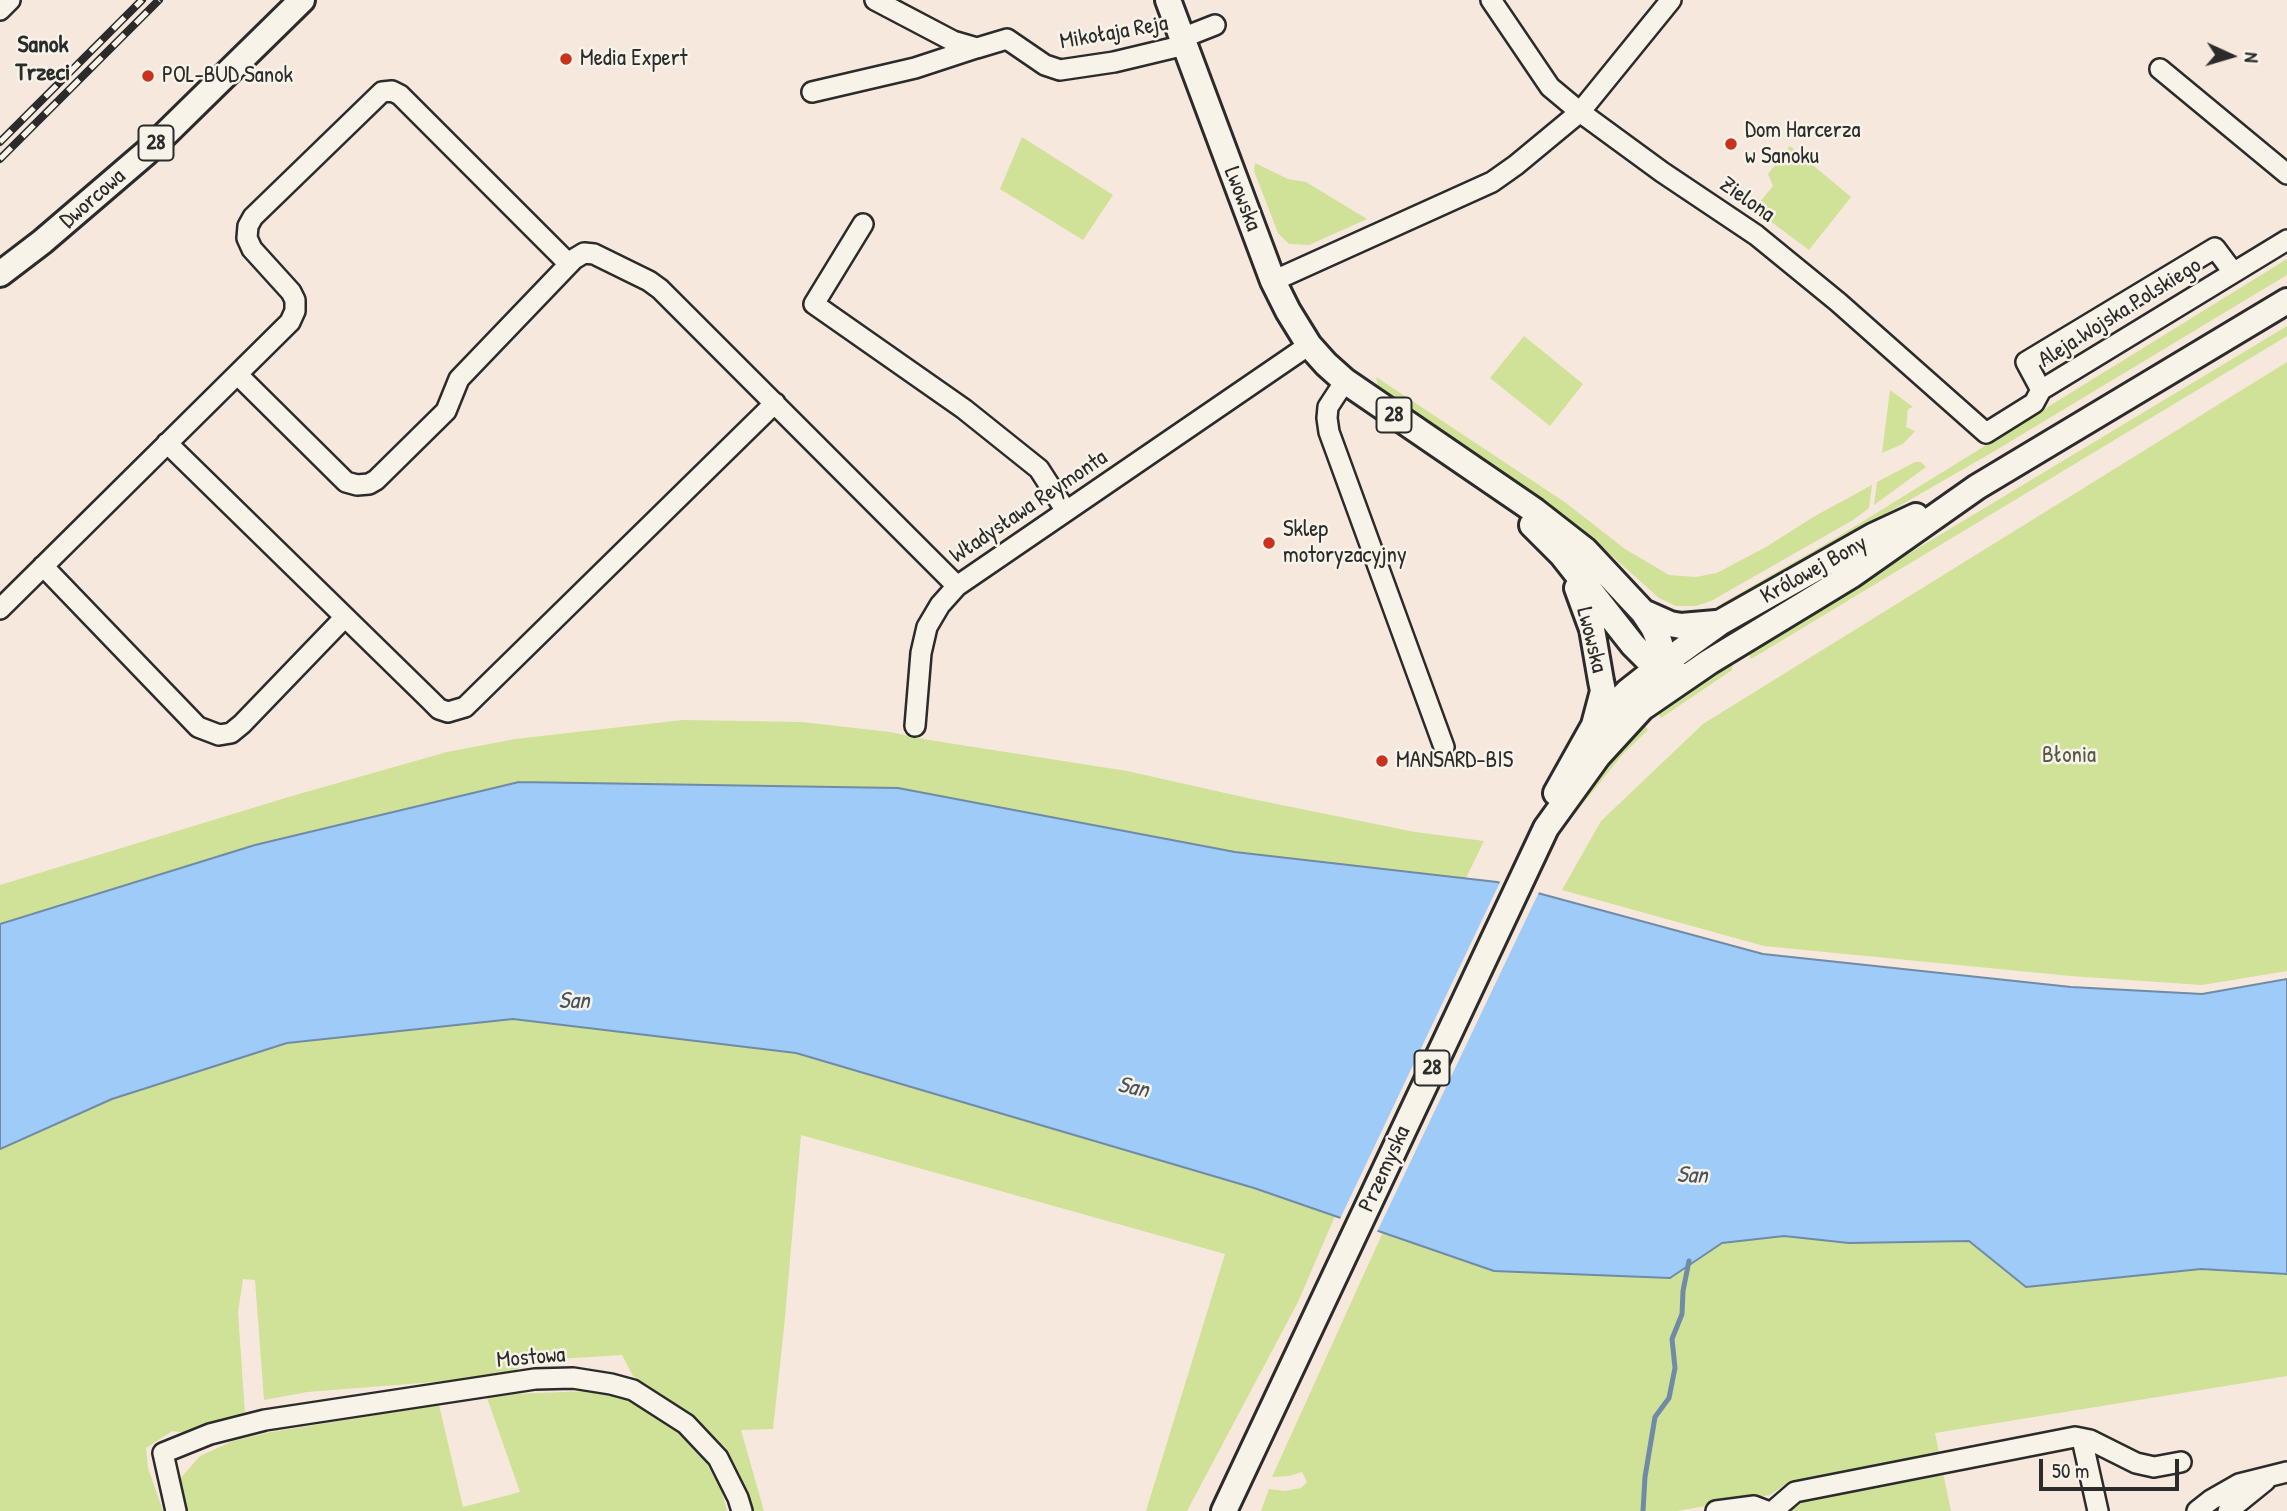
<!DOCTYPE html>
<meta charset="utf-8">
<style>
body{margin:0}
#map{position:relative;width:2287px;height:1511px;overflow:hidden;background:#f6e8dc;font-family:"Patrick Hand",sans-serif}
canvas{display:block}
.north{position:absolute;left:2196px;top:21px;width:70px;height:70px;-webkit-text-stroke:5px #f7f3e8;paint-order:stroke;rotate:94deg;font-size:19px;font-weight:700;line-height:28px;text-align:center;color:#2b2b2b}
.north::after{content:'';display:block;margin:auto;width:24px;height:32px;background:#2b2b2b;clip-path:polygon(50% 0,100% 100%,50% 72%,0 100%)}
.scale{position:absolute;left:2039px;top:1459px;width:140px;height:32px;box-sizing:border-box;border:4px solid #2b2b2b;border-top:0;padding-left:9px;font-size:21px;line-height:24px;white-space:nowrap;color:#2b2b2b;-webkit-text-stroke:5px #f7f3e8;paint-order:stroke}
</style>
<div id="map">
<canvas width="2287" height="1511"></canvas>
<div class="north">N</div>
<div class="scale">50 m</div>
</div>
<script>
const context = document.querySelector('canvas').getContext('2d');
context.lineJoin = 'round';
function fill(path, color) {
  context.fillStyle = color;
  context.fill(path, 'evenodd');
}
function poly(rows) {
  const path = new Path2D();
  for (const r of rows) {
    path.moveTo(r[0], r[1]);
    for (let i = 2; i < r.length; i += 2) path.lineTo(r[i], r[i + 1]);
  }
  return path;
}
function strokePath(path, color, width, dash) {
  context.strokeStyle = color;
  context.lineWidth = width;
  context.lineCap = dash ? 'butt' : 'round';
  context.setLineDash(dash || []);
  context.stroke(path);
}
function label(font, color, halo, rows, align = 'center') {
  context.font = font + ' "Patrick Hand",sans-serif';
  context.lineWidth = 5;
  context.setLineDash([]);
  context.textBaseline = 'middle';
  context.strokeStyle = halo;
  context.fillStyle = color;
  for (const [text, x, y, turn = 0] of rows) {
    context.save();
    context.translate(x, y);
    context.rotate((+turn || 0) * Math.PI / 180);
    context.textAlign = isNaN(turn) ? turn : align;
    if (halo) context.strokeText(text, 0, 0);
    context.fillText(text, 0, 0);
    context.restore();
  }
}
fill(poly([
 [1022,137,1113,195,1083,240,1000,189],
 [1790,146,1851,197,1809,250,1754,209,1773,186,1768,174],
 [1255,163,1288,179,1306,182,1367,219,1309,245,1289,244,1278,233,1254,171],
 [2287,259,2287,275,1993,452,1722,608,1721,604,1836,538],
 [2287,326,2287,336,1751,659,1747,651],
 [1524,336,1583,384,1550,426,1490,378],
 [2287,362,2287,971,2202,985,2071,976,1764,946,1562,890,1601,821,1703,724],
 [1376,377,1566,503,1625,549,1669,575,1696,577,1717,573,1766,547,1815,516,1872,485,1869,508,1853,520,1711,601,1696,606,1676,606,1659,598,1603,548,1599,551,1584,534,1538,496,1378,386],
 [1890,390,1913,407,1908,409,1906,427,1915,431,1903,444,1882,453],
 [1915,462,1921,462,1926,467,1874,505,1877,482],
 [1733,660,1732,670,1661,718,1657,712],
 [683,720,802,722,890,732,929,740,1127,771,1252,799,1415,832,1484,841,1466,878,1235,852,898,788,519,782,255,845,0,924,0,885,292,796,447,752,515,739],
 [1643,723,1648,730,1623,754,1560,832,1598,773],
 [513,1019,796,1053,1254,1188,1335,1216,1298,1302,1187,1511,1146,1511,1225,1254,801,1135,784,1328,773,1429,741,1430,764,1511,754,1511,726,1448,683,1409,633,1376,622,1355,526,1361,510,1376,307,1392,264,1400,255,1280,243,1279,238,1312,245,1414,188,1433,172,1431,146,1448,148,1468,163,1511,0,1511,0,1149,112,1099,287,1043],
 [1383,1232,1494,1271,1670,1278,1722,1243,1784,1236,1849,1243,1969,1241,2026,1287,2201,1269,2287,1274,2287,1376,1935,1433,1940,1458,1790,1481,1770,1495,1677,1511,1261,1511,1269,1489,1285,1491,1301,1488,1307,1482,1302,1472,1289,1476,1272,1477],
 [588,1391,631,1398,692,1440,721,1488,727,1511,185,1511,179,1480,200,1456,233,1441,271,1432,439,1405,463,1507,520,1492,486,1395],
 [1942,1468,1951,1511,1790,1511,1788,1509,1798,1499]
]), '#cfe297');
const water = poly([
 [519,782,898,788,1235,852,1497,882,1763,954,2071,987,2202,994,2287,979,2287,1274,2201,1269,2026,1287,1969,1241,1849,1243,1784,1236,1722,1243,1670,1278,1494,1271,1254,1188,796,1053,513,1019,287,1043,112,1099,0,1149,0,924,255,845,519,782]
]);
fill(water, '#9ecbf8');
strokePath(water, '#708ba6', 2);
fill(poly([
 [1501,880,1540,890,1376,1234,1339,1221]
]), '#f6e8dc');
strokePath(poly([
 [1643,1511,1645,1477,1655,1417,1669,1398,1675,1368,1672,1339,1682,1314,1683,1291,1689,1261]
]), '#708ba6', 5);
const minor = poly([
 [875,0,953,41,977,48,1007,39,1045,65,1060,70,1114,62,1185,45],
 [1491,0,1550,87,1580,112,1662,172,1756,235,1838,302,1986,433,2034,403,2041,390,2287,240],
 [0,10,10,0],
 [1182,38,1215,25],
 [2160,69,2287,174],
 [812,92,915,68,976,48],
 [863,224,814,304,964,409,1039,469,1066,511],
 [1273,281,1492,182,1516,165,1580,112,1671,0],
 [238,375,346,482,357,485,369,484,376,480,446,411,459,379,574,259,584,253,594,254,649,281,660,289,957,586],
 [1345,381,1328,407,1327,418,1329,432,1444,747],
 [2041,390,2026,362,2215,248,2233,272],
 [167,443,431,701,439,709,448,712,465,707,775,403],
 [43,566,198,727,219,735,231,733,242,724,345,617],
 [0,609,290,322,295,311,295,300,291,292,252,249,247,238,248,226,253,217,382,92,392,91,400,95,569,264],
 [915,726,921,653,927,627,940,605,957,586,1309,345],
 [2082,1439,2098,1511],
 [176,1511,163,1453,210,1434,265,1420,535,1379,573,1378,611,1384,633,1390,686,1424,718,1458,738,1498,742,1511],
 [1716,1511,1754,1506,1767,1511],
 [1773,1511,1795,1492,2075,1437,2090,1440,2136,1463,2154,1467,2181,1462],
 [2197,1511,2211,1500,2239,1484,2287,1472],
 [2228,1511,2265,1481]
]);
const major = poly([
 [1168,0,1273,281,1288,311,1309,345,1326,364,1345,381,1535,511,1585,550,1643,612,1653,627,1660,643,1658,677,1654,688,1644,705],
 [0,274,42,242,147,152,302,0],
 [1532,525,1562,555,1633,645,1646,658,1660,666,1673,668],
 [1577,588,1592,629,1601,681,1603,691,1594,725],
 [1643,612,1670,624,1681,626,1716,623],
 [1556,793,1593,727,1627,692,1660,666,1721,622,1873,536,1916,516],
 [1224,1511,1546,828,1598,756,1642,708,1709,662,1852,575,1977,487,2287,301]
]);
strokePath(minor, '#2b2b2b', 24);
strokePath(major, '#2b2b2b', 30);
strokePath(minor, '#f7f3e8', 19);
strokePath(major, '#f7f3e8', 24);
const rail = poly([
 [0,142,142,0],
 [0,159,159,0]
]);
strokePath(rail, '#2b2b2b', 8);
strokePath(rail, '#f7f3e8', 5, [16]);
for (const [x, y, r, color] of [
 [566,59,7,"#c8321e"],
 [148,76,7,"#c8321e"],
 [1731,144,7,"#c8321e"],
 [1269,543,7,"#c8321e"],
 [1382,761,7,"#c8321e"]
]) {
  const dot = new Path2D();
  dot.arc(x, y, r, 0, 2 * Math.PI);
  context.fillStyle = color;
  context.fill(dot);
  strokePath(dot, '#f7f3e8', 2.5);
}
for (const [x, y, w] of [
 [156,143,35],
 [1394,415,35],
 [1432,1068,35]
]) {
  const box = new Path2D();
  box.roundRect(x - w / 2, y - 17.5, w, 35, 5);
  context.fillStyle = '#f7f3e8';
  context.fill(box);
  strokePath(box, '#2b2b2b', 2);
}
label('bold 21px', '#2b2b2b', null, [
 ["28",156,143],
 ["28",1394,415],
 ["28",1432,1068]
]);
label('23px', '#2b2b2b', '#f7f3e8', [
 ["Mikołaja Reja",1114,33,-10],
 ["Dworcowa",93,199,-41],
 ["Lwowska",1242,199,69],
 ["Zielona",1747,200,35],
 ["Aleja Wojska Polskiego",2120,313,-32],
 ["Władysława Reymonta",1029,507,-34],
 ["Królowej Bony",1814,570,-29],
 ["Lwowska",1591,640,76],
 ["Przemyska",1385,1169,-65],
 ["Mostowa",531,1358,-5]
]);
label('23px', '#2b2b2b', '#f7f3e8', [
 ["Media Expert",580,59],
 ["POL-BUD Sanok",162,76],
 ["Dom Harcerza",1745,131],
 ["w Sanoku",1745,157],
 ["Sklep",1283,530],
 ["motoryzacyjny",1283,556],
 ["MANSARD-BIS",1396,761]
], 'left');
label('23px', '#545946', '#f7f3e8', [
 ["Błonia",2069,756]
]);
label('bold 24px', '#2b2b2b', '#f7f3e8', [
 ["Sanok",43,46],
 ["Trzeci",43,74]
]);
label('italic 24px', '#48535e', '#f7f3e8', [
 ["San",574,1002],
 ["San",1133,1088,11],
 ["San",1692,1176,2]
]);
</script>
